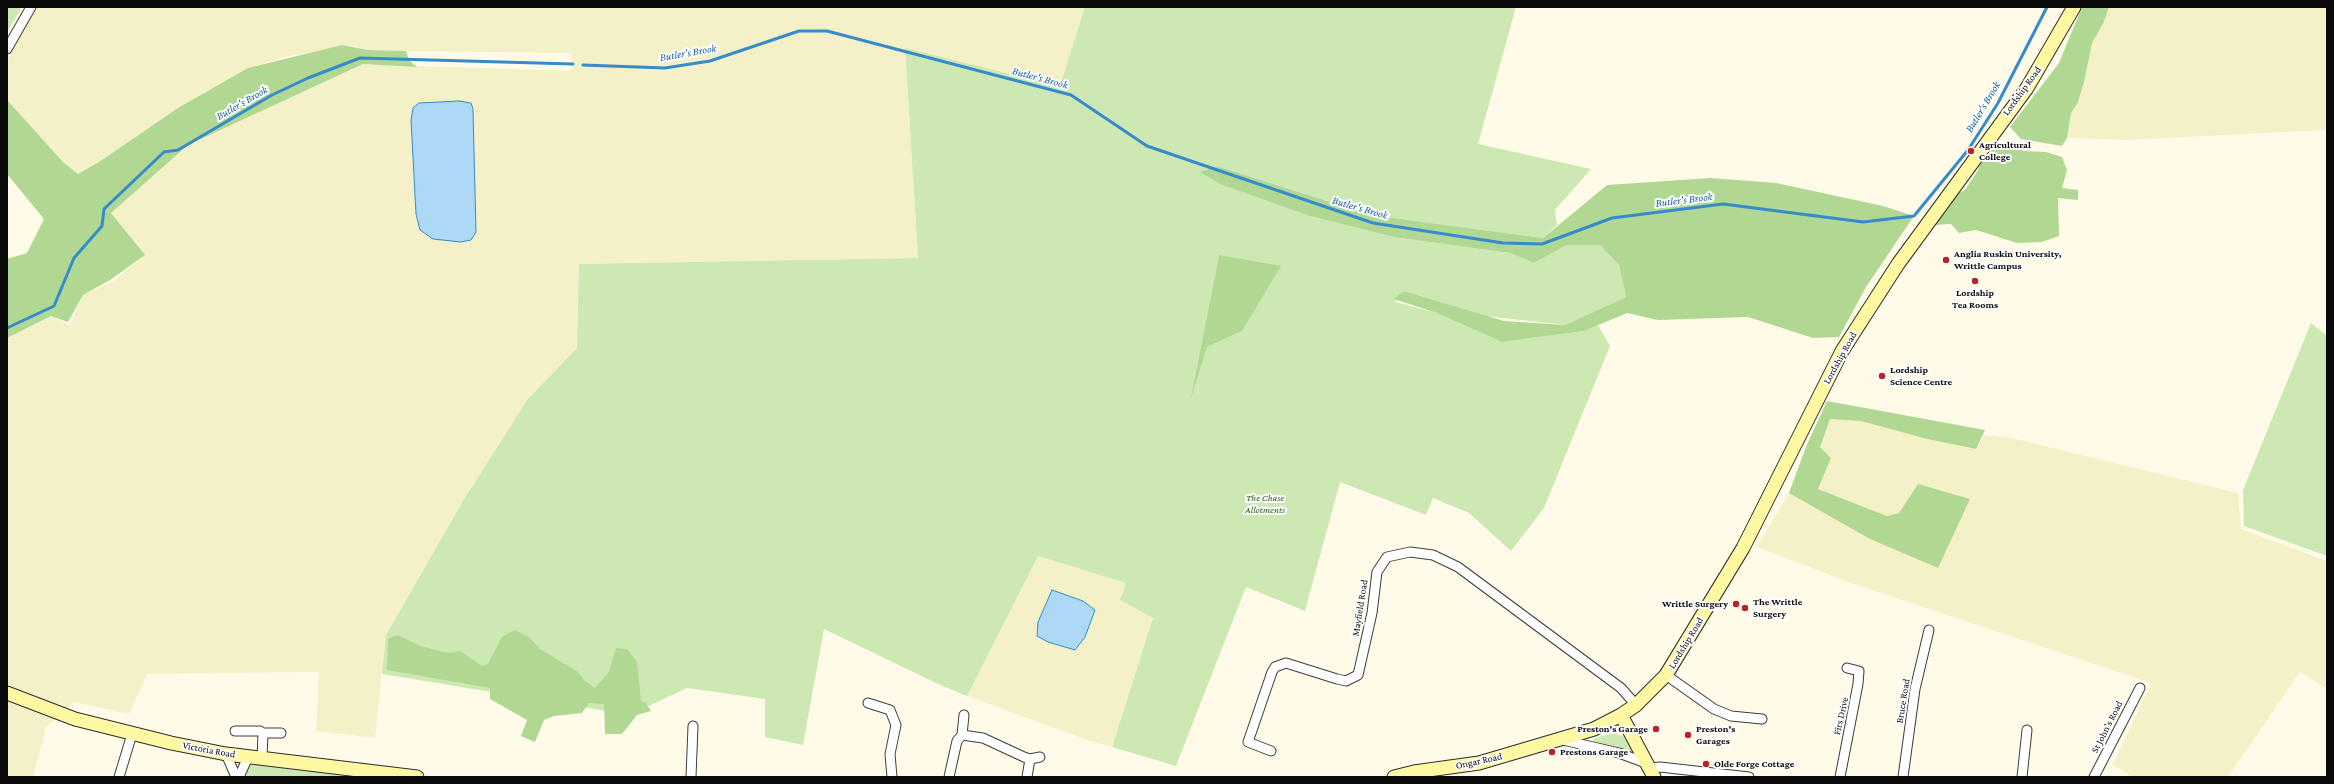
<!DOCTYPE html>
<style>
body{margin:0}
#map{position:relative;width:2334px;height:784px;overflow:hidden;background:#fffbe8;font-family:"Crimson Pro",serif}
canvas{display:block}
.frame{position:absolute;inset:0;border:8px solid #0a0a0a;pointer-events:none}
</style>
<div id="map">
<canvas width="2334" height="784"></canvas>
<div class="frame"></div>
</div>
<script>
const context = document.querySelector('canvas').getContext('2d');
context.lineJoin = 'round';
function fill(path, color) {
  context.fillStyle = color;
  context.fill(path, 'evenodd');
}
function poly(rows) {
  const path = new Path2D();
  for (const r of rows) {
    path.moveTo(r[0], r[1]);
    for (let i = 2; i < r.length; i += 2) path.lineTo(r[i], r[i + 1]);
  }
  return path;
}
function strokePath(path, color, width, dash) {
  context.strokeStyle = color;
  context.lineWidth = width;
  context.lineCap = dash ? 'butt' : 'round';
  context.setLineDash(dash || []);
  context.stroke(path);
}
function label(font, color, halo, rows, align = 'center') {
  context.font = font + ' "Crimson Pro",serif';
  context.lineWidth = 4;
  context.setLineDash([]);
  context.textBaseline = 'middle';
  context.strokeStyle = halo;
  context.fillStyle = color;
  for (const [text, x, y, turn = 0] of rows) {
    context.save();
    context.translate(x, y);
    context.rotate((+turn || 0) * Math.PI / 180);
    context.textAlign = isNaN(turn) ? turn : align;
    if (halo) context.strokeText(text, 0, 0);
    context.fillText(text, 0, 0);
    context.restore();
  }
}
fill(poly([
 [37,7,1085,7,1061,86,905,49,918,258,579,264,577,348,527,400,463,501,386,635,375,738,316,731,319,672,147,674,129,714,74,702,46,728,33,777,7,777,7,337,52,316,70,325,83,295,112,282,145,255,111,213,188,145,363,64,572,71,571,53,406,51,368,50,344,46,289,56,248,68,178,108,99,162,78,174,63,162,7,100,7,61,13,46],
 [2109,7,2327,7,2327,130,2126,140,2067,138,2071,113,2078,102,2084,82,2092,43,2104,22],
 [1830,419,1861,421,1927,439,1976,449,1984,435,2012,438,2238,493,2241,529,2327,561,2327,689,2300,672,2228,777,2133,777,2113,765,2151,683,1845,581,1757,547,1789,493,1870,539,1938,567,1918,484,1899,513,1887,516,1818,489,1831,458,1819,447],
 [1038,556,1126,583,1120,600,1153,618,1112,747,1087,740,967,696]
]), '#f4f1c9');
fill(poly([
 [7,7,22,7,7,32],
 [1085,7,1516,7,1478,144,1591,169,1555,210,1557,225,1543,238,1371,215,1217,166,1201,172,1310,216,1393,237,1510,253,1534,263,1567,245,1600,245,1619,265,1626,297,1565,325,1486,316,1404,291,1395,302,1437,313,1502,342,1584,331,1598,325,1610,346,1544,508,1511,551,1469,513,1433,498,1426,515,1340,482,1305,611,1246,587,1176,766,1112,747,1153,618,1120,600,1126,583,1038,556,967,696,936,683,824,629,803,745,765,737,765,699,687,688,630,715,382,674,386,635,463,501,527,400,577,348,579,264,918,258,905,48,1060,86],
 [1219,255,1242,331,1207,347,1191,395],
 [2311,323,2326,335,2327,331,2327,556,2244,526,2243,490],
 [1613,733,1623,736,1634,753,1591,744,1595,738],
 [226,754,417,777,244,777,240,764]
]), '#cde8b3');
fill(poly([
 [2082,7,2109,7,2104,22,2092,43,2084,82,2078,102,2071,113,2067,138,2062,146,2021,139,2010,127,2059,63],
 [342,45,368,50,406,51,409,60,417,67,363,64,188,145,111,213,145,255,110,280,83,295,68,322,51,316,7,338,7,259,27,253,44,219,7,174,7,100,63,162,78,174,99,162,178,108,248,68],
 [2002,145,2024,151,2046,152,2062,157,2067,170,2062,188,2078,190,2078,200,2058,198,2059,236,2042,242,2017,243,1976,230,1959,233,1951,224,1935,225,1955,195,1965,190,1978,170,1983,155],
 [1217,166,1371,215,1543,238,1607,185,1710,178,1776,183,1883,206,1914,216,1866,287,1839,337,1813,338,1748,317,1658,320,1627,313,1584,331,1502,342,1437,313,1394,299,1404,291,1504,321,1565,325,1626,297,1619,265,1600,245,1567,245,1534,263,1510,253,1393,237,1310,216,1220,184,1200,172],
 [1219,255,1281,266,1242,331,1207,347,1190,401],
 [1827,401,1985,430,1976,449,1927,439,1861,421,1830,419,1820,447,1831,458,1818,489,1887,516,1899,513,1918,484,1970,499,1938,568,1870,539,1789,493,1806,447],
 [515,630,529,637,540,649,578,672,585,681,595,688,609,672,616,648,627,649,637,662,641,701,646,703,651,711,637,715,622,734,605,734,604,704,589,703,582,713,554,716,544,720,535,742,521,736,527,720,490,699,490,688,387,670,388,639,398,635,420,646,448,653,460,651,482,666,488,664,502,637]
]), '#b0d892');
const water = poly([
 [459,101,471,103,473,109,476,232,471,240,461,242,433,239,420,230,416,214,411,120,413,108,419,103,459,101],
 [1052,590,1083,601,1095,610,1085,637,1075,650,1048,642,1037,636,1038,622,1052,590]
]);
fill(water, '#add8f6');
strokePath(water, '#358bcc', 1);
strokePath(poly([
 [583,65,665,68,710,61,799,31,827,31,1071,95,1147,146,1373,223,1503,243,1542,244,1612,218,1723,204,1863,222,1914,216,1968,150,1998,103,2047,7],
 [7,328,54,306,74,258,102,226,104,209,164,152,178,150,272,95,308,78,360,58,573,64]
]), '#358bcc', 3);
const street = poly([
 [7,49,31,7],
 [1666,675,1714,709,1731,716,1762,719],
 [868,703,890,710,896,725,890,754,892,777],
 [235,731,260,731,263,733,262,758],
 [263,733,281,733],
 [962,735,964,715],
 [1563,740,1619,753,1646,763],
 [1271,751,1248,742,1272,672,1275,667,1286,663,1337,679,1346,681,1358,675,1372,613,1377,572,1387,557,1410,552,1433,555,1458,567,1621,688,1636,705],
 [226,754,236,777],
 [1649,768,1660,767,1749,777],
 [119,777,132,734],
 [239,777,248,757],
 [691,777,693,726],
 [949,777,957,741,962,735,983,738,1024,757,1030,759,1040,757],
 [1027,777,1030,759],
 [1840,777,1858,684,1859,671,1847,668],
 [1903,777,1915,689,1929,630],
 [2022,777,2027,730],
 [2094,777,2140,688]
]);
const secondary = poly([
 [7,693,75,719,171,743,226,754,417,777],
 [1621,715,1654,777],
 [1394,777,1414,772,1479,763,1594,729,1621,715,1636,705,1666,675,1743,548,1842,351,1898,264,2027,88,2074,7]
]);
strokePath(street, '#3d3d3d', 11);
strokePath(secondary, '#2c2c2c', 15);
strokePath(street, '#fff', 9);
strokePath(secondary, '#fff8a3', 13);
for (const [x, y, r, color] of [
 [1971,151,4,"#b92426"],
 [1946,260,4,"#b92426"],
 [1975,281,4,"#b92426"],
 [1882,376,4,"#b92426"],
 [1736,604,4,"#b92426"],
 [1745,608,4,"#b92426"],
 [1656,729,4,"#b92426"],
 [1688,735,4,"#b92426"],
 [1552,752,4,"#b92426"],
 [1706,764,4,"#b92426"]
]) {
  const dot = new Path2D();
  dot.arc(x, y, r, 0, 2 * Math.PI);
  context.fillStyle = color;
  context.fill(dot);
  strokePath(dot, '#fff', 1.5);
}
label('10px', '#0a0a0a', '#fff', [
 ["Lordship Road",2022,91,-54],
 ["Lordship Road",1840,358,-61],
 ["Mayfield Road",1360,608,-81],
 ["Lordship Road",1686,643,-59],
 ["Bruce Road",1903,701,-81],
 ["Firs Drive",1841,716,-77],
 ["St John's Road",2107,727,-63],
 ["Victoria Road",209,750,10],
 ["Ongar Road",1479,761,-12]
]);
label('bold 10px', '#0a0a0a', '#fff', [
 ["Agricultural",1979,145],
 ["College",1979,157],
 ["Anglia Ruskin University,",1954,254],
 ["Writtle Campus",1954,266],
 ["Lordship",1975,293,"center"],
 ["Tea Rooms",1975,305,"center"],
 ["Lordship",1890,370],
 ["Science Centre",1890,382],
 ["The Writtle",1753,602],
 ["Surgery",1753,614],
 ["Writtle Surgery",1728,604,"right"],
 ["Preston's Garage",1648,729,"right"],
 ["Preston's",1696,729],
 ["Garages",1696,741],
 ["Prestons Garage",1560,752],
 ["Olde Forge Cottage",1714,764]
], 'left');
label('italic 10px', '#28611c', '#fff', [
 ["The Chase",1265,498],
 ["Allotments",1265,510]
]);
label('italic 11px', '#165c9a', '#fff', [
 ["Butler's Brook",688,53,-10],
 ["Butler's Brook",1040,78,15],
 ["Butler's Brook",242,103,-30],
 ["Butler's Brook",1983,107,-59],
 ["Butler's Brook",1684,200,-7],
 ["Butler's Brook",1360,208,16]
]);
</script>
